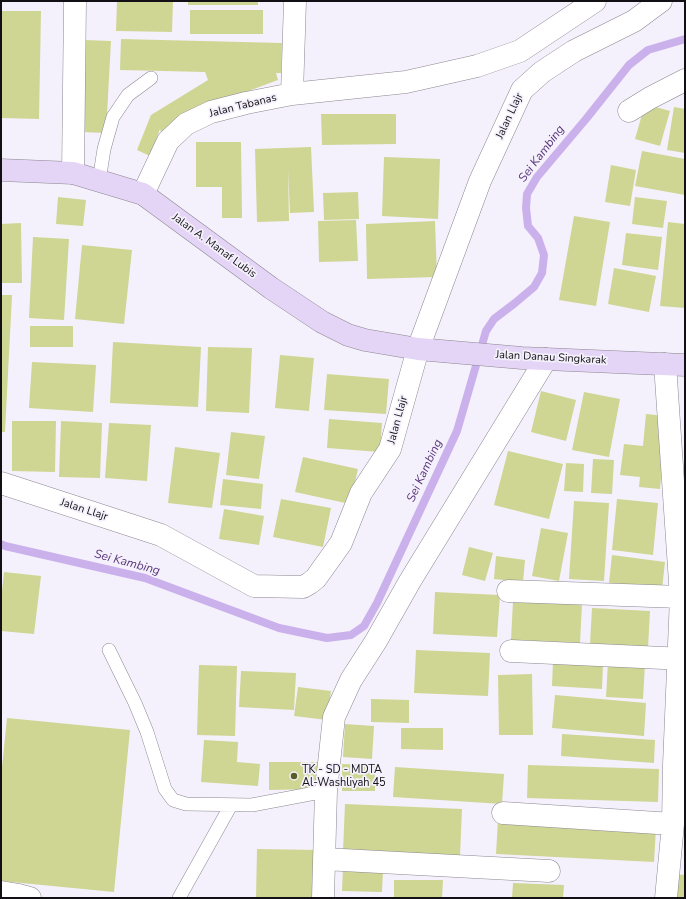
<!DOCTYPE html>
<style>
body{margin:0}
#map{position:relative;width:686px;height:899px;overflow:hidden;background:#f5f1fc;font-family:"Nunito Sans",sans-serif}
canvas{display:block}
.frame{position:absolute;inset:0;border:2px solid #121014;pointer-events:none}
</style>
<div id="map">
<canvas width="686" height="899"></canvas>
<div class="frame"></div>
</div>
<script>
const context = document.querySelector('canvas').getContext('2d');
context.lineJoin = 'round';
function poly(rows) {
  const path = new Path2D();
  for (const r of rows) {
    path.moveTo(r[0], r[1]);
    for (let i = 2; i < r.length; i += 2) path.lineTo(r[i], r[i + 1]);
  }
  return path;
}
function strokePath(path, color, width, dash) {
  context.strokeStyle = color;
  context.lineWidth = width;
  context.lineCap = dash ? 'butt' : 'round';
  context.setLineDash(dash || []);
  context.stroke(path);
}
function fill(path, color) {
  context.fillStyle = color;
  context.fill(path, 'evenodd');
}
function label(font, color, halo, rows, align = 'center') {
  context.font = font + ' "Nunito Sans",sans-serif';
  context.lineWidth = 3.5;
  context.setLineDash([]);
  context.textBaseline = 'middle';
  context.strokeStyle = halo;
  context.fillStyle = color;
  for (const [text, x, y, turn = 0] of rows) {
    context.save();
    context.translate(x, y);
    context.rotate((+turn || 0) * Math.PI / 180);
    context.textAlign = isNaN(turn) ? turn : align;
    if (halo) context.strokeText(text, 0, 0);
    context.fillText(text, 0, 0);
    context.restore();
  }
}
strokePath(poly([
 [1,544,5,546,145,578,279,628,327,638,351,635,364,626,377,603,457,431,486,331,494,319,515,303,534,287,542,273,544,255,538,238,528,226,526,208,527,194,537,177,586,119,629,65,648,50,685,39]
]), '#cbb1ec', 8);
fill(poly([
 [117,1,173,1,172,32,116,31],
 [188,1,258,1,258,5,188,5],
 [190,10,263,10,263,34,190,34],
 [1,11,41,11,39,119,1,118],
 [121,39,282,43,281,73,276,73,278,80,216,103,215,99,161,132,160,129,150,156,137,150,151,115,208,80,205,72,120,70],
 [85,40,111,41,106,133,81,132],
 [645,104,670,111,660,146,635,139],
 [674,107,685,109,685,153,667,150],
 [321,114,396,114,396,144,322,145],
 [196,142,241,142,242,218,222,218,222,187,196,187],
 [311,147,314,212,290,213,288,169,289,221,257,222,255,149],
 [642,151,685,159,685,195,635,186],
 [384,157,440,159,438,219,382,216],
 [611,165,636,170,630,206,605,202],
 [358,192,359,219,324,220,323,193],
 [58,197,86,200,83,226,56,224],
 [635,197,667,201,663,228,632,224],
 [574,216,610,222,596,306,559,300],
 [356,220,358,261,319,262,318,221],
 [435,221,437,277,367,279,366,224],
 [668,222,685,224,685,308,660,306],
 [21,223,22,283,1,283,1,224],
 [626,233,662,237,658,270,622,265],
 [33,237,69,239,64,320,29,318],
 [82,245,132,250,124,324,75,319],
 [614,268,656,276,649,312,608,304],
 [1,295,12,295,5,432,1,432],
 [30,326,73,326,73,347,30,347],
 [113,342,201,347,198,407,110,403],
 [208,347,252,348,249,413,206,411],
 [280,355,314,358,309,411,275,408],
 [32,362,96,365,93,412,29,408],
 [327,374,389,379,386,414,324,410],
 [541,391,576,400,566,441,531,432],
 [584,392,620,399,609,457,572,450],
 [646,414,666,416,660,489,639,487,640,477,620,475,624,444,643,446],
 [329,419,382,423,380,452,327,448],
 [12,421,56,421,55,472,12,471],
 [61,421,102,423,100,478,59,477],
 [109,423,151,425,147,481,105,478],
 [231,432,265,436,259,479,226,475],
 [175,447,220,453,212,508,168,503],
 [508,451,563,464,549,519,494,505],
 [303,457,358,469,350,504,295,492],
 [593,459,614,460,612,494,591,493],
 [566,463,584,464,583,492,564,491],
 [223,479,263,484,261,509,220,505],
 [281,499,331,508,323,547,273,537],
 [617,499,658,503,653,555,612,550],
 [574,501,609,503,604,581,569,579],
 [224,509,264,516,259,545,219,539],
 [541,528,568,533,559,581,532,576],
 [469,547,493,553,485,581,462,575],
 [612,555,665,562,662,589,609,583],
 [496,556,525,560,523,582,494,579],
 [4,572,41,576,34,634,1,631,1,601],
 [435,592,500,595,497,637,433,634],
 [513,601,582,604,580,643,511,640],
 [592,608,650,611,648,648,590,644],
 [416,650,490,653,488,696,414,693],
 [553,661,603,664,602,689,552,686],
 [608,662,645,664,643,699,606,697],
 [199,665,237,666,235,736,197,735],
 [241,671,296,673,294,710,239,707],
 [532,674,533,735,499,735,498,675],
 [298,687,331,691,327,720,294,716],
 [555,695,646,703,644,736,552,728],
 [371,699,409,700,409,723,371,722],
 [7,718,130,730,114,892,1,881,1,777],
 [345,724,374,726,372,759,343,757],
 [401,728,443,728,443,750,401,749],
 [562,734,655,740,654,763,561,756],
 [204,740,238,742,237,762,260,764,258,786,201,782],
 [269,762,319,762,320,789,269,790],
 [342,764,375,765,375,791,342,791],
 [528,765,659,769,658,802,527,798],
 [395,767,504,774,502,804,393,797],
 [345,804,462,809,460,856,343,851],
 [498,820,656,828,654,862,496,854],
 [257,849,319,850,318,898,256,898],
 [343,868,383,870,382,892,342,891],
 [673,874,685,875,685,898,673,898],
 [394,880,443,880,442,898,394,898],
 [513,883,564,885,563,898,512,898]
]), '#cfd593');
const lane = poly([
 [99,181,104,149,113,117,128,95,151,78],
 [109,650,135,703,147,732,165,789,173,800,186,804,252,805,326,791],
 [179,898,231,805]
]);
const street = poly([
 [292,94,295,1],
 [629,111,650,98,685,80],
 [73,173,75,1],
 [143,194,168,141,186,124,211,112,246,103,292,94,406,82,477,66,520,51,595,1],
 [665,364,681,597,674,765,673,824,666,898],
 [1,483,161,535,254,586,303,587,310,583,316,578,341,543,361,493,390,449,418,349,480,181,522,90,542,72,574,51,634,21,661,1],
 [508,591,681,597],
 [511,651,685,659],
 [503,813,673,824],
 [324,859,549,871],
 [1,892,19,895,30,898],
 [323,898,326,791,334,717,351,680,376,641,410,581,546,359]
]);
const secondary = poly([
 [1,170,73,173,143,194,271,288,322,322,348,335,365,340,418,349,522,358,685,365]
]);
strokePath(lane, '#8b8791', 14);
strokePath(street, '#8b8791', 23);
strokePath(secondary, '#8b8791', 23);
strokePath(lane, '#fff', 13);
strokePath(street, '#fff', 22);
strokePath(secondary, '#e4d4f6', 22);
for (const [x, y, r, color] of [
 [294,776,4,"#595c2a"]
]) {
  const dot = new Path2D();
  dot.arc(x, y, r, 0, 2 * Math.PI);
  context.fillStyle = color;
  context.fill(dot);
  strokePath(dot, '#f5f1fc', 1.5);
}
label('11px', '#121014', '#f5f1fc', [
 ["Jalan Tabanas",243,106,-14],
 ["Jalan Llajr",510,116,-65],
 ["Jalan A. Manaf Lubis",214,246,36],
 ["Jalan Danau Singkarak",551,358,3],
 ["Jalan Llajr",398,420,-75],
 ["Jalan Llajr",84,510,18]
]);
label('11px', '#121014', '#f5f1fc', [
 ["TK - SD - MDTA",302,770],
 ["Al-Washliyah 45",302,783]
], 'left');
label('italic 12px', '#563479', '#f5f1fc', [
 ["Sei Kambing",542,154,-53],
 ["Sei Kambing",425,471,-65],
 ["Sei Kambing",127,563,15]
]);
</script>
